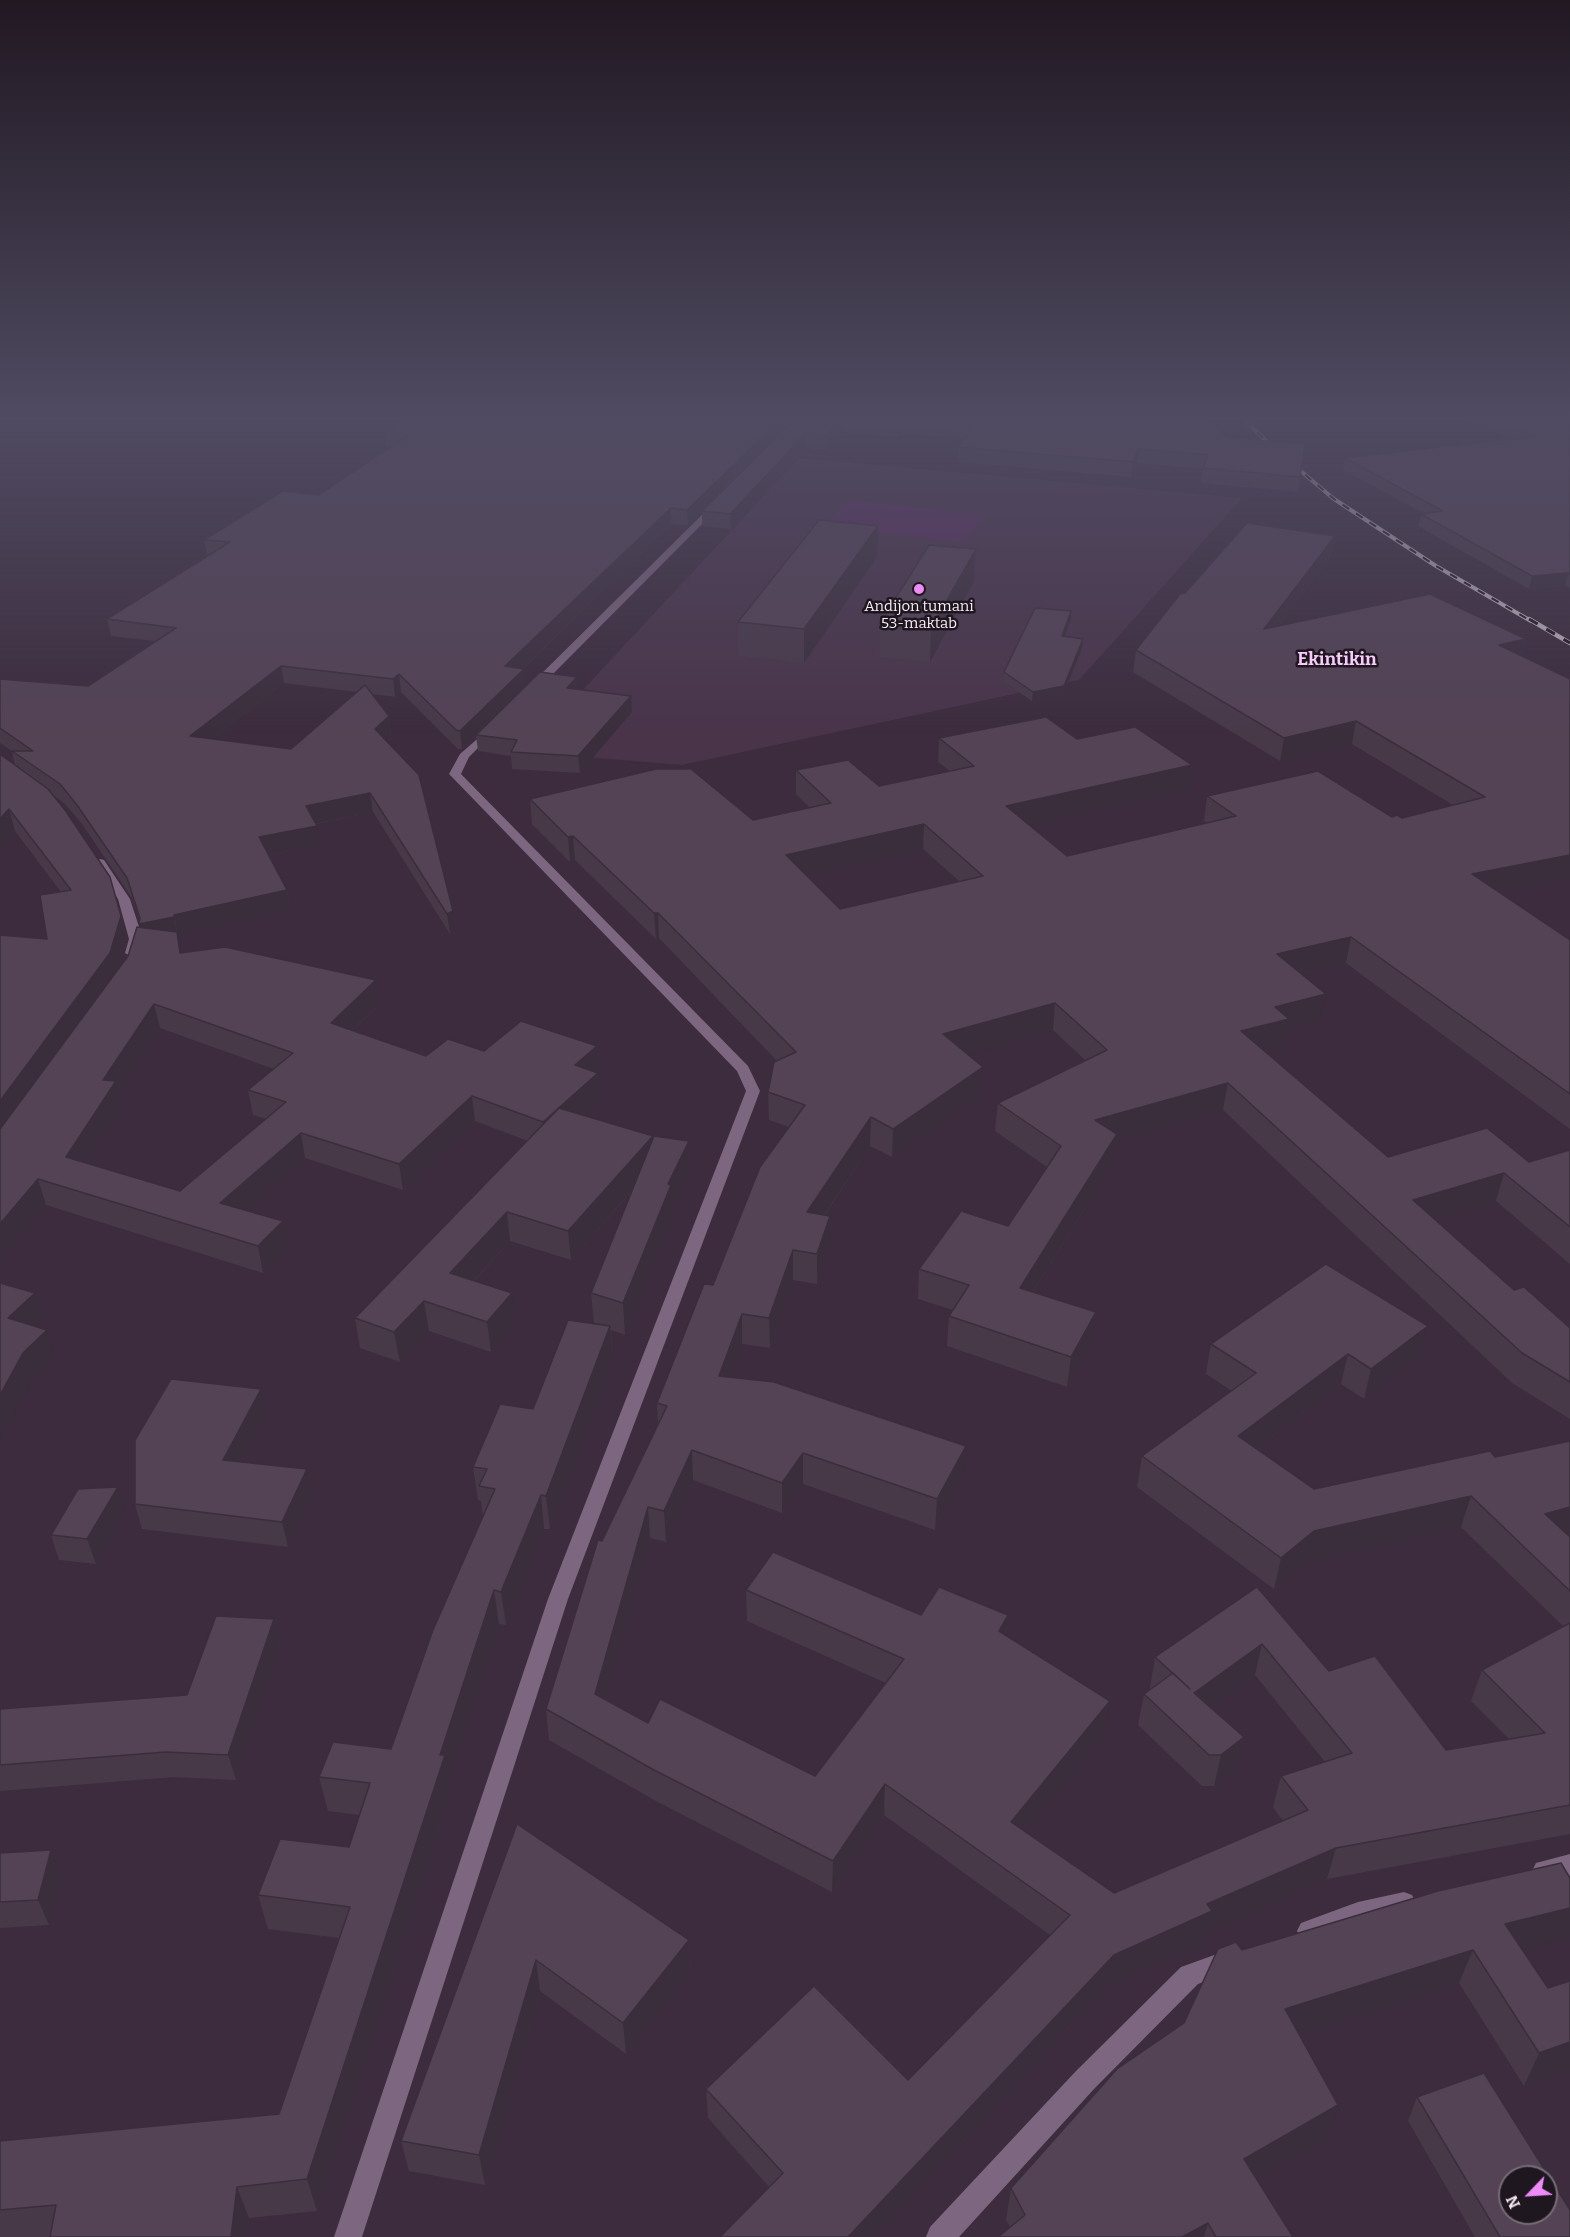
<!DOCTYPE html>
<style>
body{margin:0}
#map{position:relative;width:1570px;height:2237px;overflow:hidden;background:#3c2c3d;font-family:Bitter,serif}
canvas{display:block}
.north{position:absolute;left:1498px;top:2165px;width:60px;height:60px;box-sizing:border-box;background:#1f171f;border:2px solid #756c75;border-radius:50%;rotate:245deg;font-size:16px;font-weight:700;line-height:24px;text-align:center;color:#f6ebf6}
.north::after{content:'';display:block;margin:auto;width:21px;height:27px;background:#ee8bf8;clip-path:polygon(50% 0,100% 100%,50% 72%,0 100%)}
</style>
<div id="map">
<canvas width="1570" height="2237"></canvas>
<div class="north">N</div>
</div>
<script>
const context = document.querySelector('canvas').getContext('2d');
context.lineJoin = 'round';
function fill(path, color) {
  context.fillStyle = color;
  context.fill(path, 'evenodd');
}
function poly(rows) {
  const path = new Path2D();
  for (const r of rows) {
    path.moveTo(r[0], r[1]);
    for (let i = 2; i < r.length; i += 2) path.lineTo(r[i], r[i + 1]);
  }
  return path;
}
function strokePath(path, color, width, dash) {
  context.strokeStyle = color;
  context.lineWidth = width;
  context.lineCap = dash ? 'butt' : 'round';
  context.setLineDash(dash || []);
  context.stroke(path);
}
function label(font, color, halo, rows, align = 'center') {
  context.font = font + ' Bitter,serif';
  context.lineWidth = 5;
  context.setLineDash([]);
  context.textBaseline = 'middle';
  context.strokeStyle = halo;
  context.fillStyle = color;
  for (const [text, x, y, turn = 0] of rows) {
    context.save();
    context.translate(x, y);
    context.rotate((+turn || 0) * Math.PI / 180);
    context.textAlign = isNaN(turn) ? turn : align;
    if (halo) context.strokeText(text, 0, 0);
    context.fillText(text, 0, 0);
    context.restore();
  }
}
fill(poly([
 [799,458,1242,498,1079,680,682,765,525,752]
]), '#49344a');
fill(poly([
 [850,500,985,515,963,542,824,526]
]), '#5b2b60');
fill(poly([
 [713,504,720,506,537,690,529,690,529,686,713,504],
 [491,727,496,730,469,757,461,774,748,1066,760,1091,568,1599,362,2237,334,2237,548,1599,746,1091,737,1071,451,776,449,774,460,754,491,727],
 [100,859,104,860,130,899,143,939,137,956,132,957,125,953,129,939,118,899,94,863,100,859],
 [1570,1854,1570,1876,1544,1882,1536,1879,1532,1871,1536,1863,1570,1854],
 [1404,1892,1412,1895,1416,1903,1412,1911,1404,1914,1358,1924,1309,1942,1301,1939,1297,1931,1301,1923,1309,1920,1358,1902,1404,1892],
 [1228,1950,1237,1954,1240,1962,1237,1970,1198,1984,1094,2089,959,2237,926,2237,930,2227,1076,2071,1181,1967,1228,1950]
]), '#7d667f');
const railFar1 = poly([
 [1246,421,1271,446,1334,499,1436,566,1531,621]
]);
const rail = poly([
 [1529,619,1570,643]
]);
strokePath(railFar1, '#c2b6c2', 4);
strokePath(rail, '#c2b6c2', 4.5);
strokePath(railFar1, '#1f171f', 2, [8]);
strokePath(rail, '#1f171f', 3, [10]);
fill(poly([
 [403,421,1206,421,1228,438,1305,444,1298,492,1201,483,1203,469,1137,463,1131,477,958,462,958,447,965,439,901,433,898,437,842,432,825,450,805,448,731,529,702,526,702,511,688,525,671,524,523,669,525,686,462,749,458,749,401,692,395,697,372,694,389,716,391,734,385,740,455,932,450,934,373,812,316,824,320,845,269,855,287,890,290,910,178,935,178,937,181,953,376,980,379,1004,353,1030,426,1056,484,1051,597,1046,599,1071,597,1073,598,1073,600,1098,581,1115,653,1136,689,1141,690,1171,672,1209,672,1216,625,1335,611,1330,613,1358,550,1529,544,1529,506,1625,499,1624,449,1780,451,1789,317,2211,249,2218,247,2237,0,2237,0,2141,279,2114,339,1938,268,1929,258,1895,349,1847,359,1815,328,1811,319,1777,391,1749,483,1516,481,1501,478,1500,473,1467,533,1409,594,1324,591,1293,632,1191,571,1260,510,1241,474,1281,516,1323,491,1352,429,1331,400,1362,360,1348,355,1318,528,1141,475,1121,403,1190,305,1158,246,1211,288,1247,263,1273,46,1205,0,1259,0,935,47,939,61,892,15,831,0,848,15,766,12,751,0,743,0,679,88,686,155,641,111,636,107,619,209,555,207,555,204,540,319,495,391,447,386,446,384,432],
 [284,683,357,692,291,749,213,739],
 [53,795,64,803,82,824,132,898,140,921,140,927,128,956,118,969,127,939],
 [160,1028,274,1069,248,1090,253,1115,266,1119,180,1191,85,1163,122,1106,118,1091],
 [1467,421,1570,421,1570,588,1565,586,1529,589,1418,526,1421,514,1423,513,1343,470,1345,458,1513,439],
 [878,526,877,557,804,663,738,656,738,622],
 [1335,536,1331,556,1279,626,1526,639,1522,656,1570,679,1570,878,1500,892,1570,940,1570,1129,1346,963,1301,974,1320,1021,1287,1029,1284,1046,1264,1051,1388,1157,1529,1162,1570,1150,1570,1264,1496,1201,1435,1220,1514,1290,1570,1328,1570,1419,1512,1383,1223,1110,1116,1141,1113,1163,1033,1292,1092,1342,1067,1387,947,1346,949,1316,953,1310,918,1299,919,1269,1008,1226,1047,1167,995,1131,998,1103,1085,1060,1053,1030,967,1054,980,1095,892,1157,870,1146,825,1215,829,1245,817,1284,793,1280,770,1348,742,1344,730,1377,963,1477,935,1530,803,1484,782,1513,693,1480,666,1542,650,1538,605,1699,648,1723,815,1776,886,1683,747,1621,746,1590,921,1615,1008,1615,1006,1635,1105,1732,1025,1831,1114,1893,1283,1821,1273,1807,1281,1776,1325,1762,1255,1675,1211,1707,1244,1737,1237,1768,1214,1786,1202,1786,1138,1725,1144,1694,1150,1689,1150,1688,1155,1657,1257,1587,1329,1671,1446,1750,1509,1739,1471,1701,1482,1670,1563,1626,1461,1527,1307,1562,1274,1589,1137,1487,1142,1456,1232,1391,1206,1374,1211,1344,1419,1356,1364,1399,1341,1384,1256,1449,1314,1489,1495,1457,1570,1441,1570,1534,1568,1535,1570,1537,1570,1834,1327,1879,1207,1932,1205,1942,1108,1985,874,2237,720,2237,769,2187,708,2118,706,2089,908,2080,1050,1935,884,1815,832,1892,656,1801,549,1740,546,1709,602,1541,658,1425,657,1403,789,1127,769,1120,768,1092,777,1061,659,938,656,939,575,860,570,862,532,824,530,799,753,820,810,808,796,794,796,770,879,786,950,771,938,762,939,738,1077,739,1192,765,1189,789,1029,825,1067,856,1207,823,1204,821,1207,796,1402,818,1453,805,1352,744,1280,761,1133,672,1136,650,1185,593],
 [923,849,959,881,840,909,806,875],
 [974,581,930,662,879,657,880,623],
 [1071,611,1071,620,1064,637,1083,639,1082,648,1063,695,1032,701,1003,681,1004,672],
 [577,677,578,689,631,696,632,712,580,773,512,769,511,756,478,751,476,735],
 [261,1389,266,1414,241,1462,312,1494,288,1547,142,1529,135,1504],
 [125,1512,96,1564,59,1560,51,1535],
 [274,1619,280,1644,236,1780,174,1777,0,1791,0,1709,187,1695],
 [517,1824,689,1940,691,1971,626,2054,540,1991,485,2185,409,2171,401,2141],
 [0,1853,62,1875,49,1925,0,1928],
 [1242,1950,1522,1950,1548,1988,1570,1981,1570,2070,1524,2086,1459,1983,1299,2034,1327,2137,1256,2178,1293,2237,998,2237,1010,2227,1006,2220,1011,2188,1184,2023],
 [1417,2097,1570,2237,1475,2237,1408,2121]
]), '#483949');
fill(poly([
 [779,421,793,421,688,525,687,510],
 [840,421,842,421,842,432,825,450,825,436],
 [900,421,901,433,898,437,898,423],
 [805,434,805,448,731,529,730,514],
 [1138,449,1137,463,1131,477,1133,462],
 [671,508,671,524,507,684,505,666],
 [878,526,877,557,804,663,804,629],
 [1335,536,1331,556,1261,650,1264,629],
 [976,549,974,581,930,662,931,628],
 [1568,573,1565,586,1529,589,1532,576],
 [1071,611,1071,620,1061,645,1062,636],
 [1083,639,1082,648,1063,695,1032,701,1033,692],
 [1526,639,1521,661,1499,645],
 [281,666,284,683,194,754,190,736],
 [524,669,525,686,462,749,460,731],
 [399,674,401,692,395,697,393,679],
 [577,677,579,693,567,688],
 [631,696,632,712,580,773,578,756],
 [389,716,391,734,377,748,375,729],
 [1356,721,1352,744,1280,761,1284,738],
 [1192,765,1189,789,1004,831,1006,806],
 [370,793,373,812,309,825,306,806],
 [9,809,15,831,0,848,0,819],
 [924,824,923,849,786,880,786,855],
 [317,826,320,845,263,856,259,837],
 [573,836,575,860,570,862,568,837],
 [1570,855,1570,878,1466,899,1472,874],
 [287,890,290,910,178,935,174,915],
 [453,911,455,932,450,934,447,914],
 [654,913,658,913,659,938,656,939],
 [121,916,127,939,116,977,0,1136,0,1101],
 [174,917,182,955,144,945,139,924],
 [1351,937,1346,963,1272,981,1277,954],
 [376,980,379,1004,335,1047,331,1023],
 [1326,994,1320,1021,1287,1029,1284,1046,1237,1058,1241,1031,1275,1007],
 [1055,1003,1053,1030,942,1062,943,1034],
 [154,1004,160,1028,118,1091,122,1106,73,1182,66,1157,103,1080],
 [597,1046,599,1071,577,1090,575,1065],
 [983,1067,980,1095,892,1157,893,1129],
 [598,1073,600,1098,545,1147,543,1122],
 [1228,1083,1223,1110,1116,1141,1113,1163,1017,1317,1020,1288,1095,1120],
 [472,1096,475,1121,403,1190,399,1164],
 [871,1117,870,1146,807,1241,807,1212],
 [301,1133,305,1158,226,1229,220,1203],
 [653,1136,655,1164,571,1260,568,1231],
 [689,1141,690,1171,672,1209,672,1216,625,1335,623,1303,668,1184],
 [1504,1173,1496,1201,1406,1229,1413,1200],
 [38,1179,46,1205,0,1259,0,1224],
 [507,1212,510,1241,454,1302,450,1273],
 [830,1216,829,1245,817,1284,817,1254],
 [283,1221,288,1247,263,1273,258,1246],
 [793,1250,793,1280,770,1348,769,1318],
 [35,1293,43,1319,17,1345,8,1318],
 [512,1293,516,1323,491,1352,487,1322],
 [424,1301,429,1331,400,1362,394,1332],
 [1096,1312,1092,1342,1067,1387,1071,1357],
 [742,1314,742,1344,720,1406,719,1376],
 [610,1326,613,1358,550,1529,546,1496],
 [1428,1326,1419,1356,1364,1399,1371,1369],
 [47,1330,55,1356,32,1380,0,1439,0,1395,23,1353],
 [1348,1354,1341,1384,1232,1467,1238,1436],
 [261,1389,266,1414,229,1485,223,1460],
 [966,1446,963,1477,935,1530,937,1499],
 [692,1450,693,1480,666,1542,664,1511],
 [803,1453,803,1484,782,1513,782,1483],
 [307,1469,312,1494,288,1547,282,1522],
 [118,1487,125,1512,96,1564,87,1539],
 [541,1495,544,1529,506,1625,501,1592],
 [1471,1496,1461,1527,1307,1562,1274,1589,1281,1558,1314,1531],
 [648,1507,650,1538,598,1725,595,1694],
 [1570,1507,1570,1534,1534,1545,1545,1514],
 [494,1590,499,1624,449,1780,451,1789,317,2211,307,2179,440,1755],
 [1008,1615,1005,1646,999,1631],
 [274,1619,280,1644,236,1780,228,1755],
 [1262,1644,1255,1675,1188,1724,1194,1693],
 [1110,1701,1105,1732,1008,1853,1011,1822],
 [1244,1737,1237,1768,1214,1786,1221,1755],
 [885,1784,884,1815,832,1892,833,1861],
 [1336,1848,1327,1879,1207,1932,1205,1942,1108,1985,874,2237,848,2237,1114,1955,1207,1904],
 [51,1850,62,1875,49,1925,38,1900],
 [1570,1908,1570,1938,1491,1957,1505,1924],
 [689,1940,691,1971,626,2054,623,2023],
 [1473,1950,1459,1983,1276,2042,1285,2009],
 [536,1960,540,1991,485,2185,479,2155],
 [1570,2042,1570,2070,1524,2086,1539,2053],
 [1338,2105,1327,2137,1234,2191,1244,2159],
 [237,2187,249,2218,247,2237,231,2237],
 [1208,2223,1204,2237,1182,2237]
]), '#3b2e3c');
const building = poly([
 [403,421,779,421,687,510,671,508,505,666,524,669,460,731,456,730,399,674,393,679,281,666,190,736,291,749,365,685,389,716,375,729,419,775,453,911,447,914,370,793,306,806,317,826,259,837,287,890,174,915,174,917,139,924,140,918,127,878,77,805,60,784,12,751,33,751,0,728,0,679,88,686,176,628,107,619,230,542,204,540,283,491,319,495,409,435,384,432,403,421],
 [793,421,840,421,825,436,805,434,730,514,702,511,793,421],
 [867,421,900,421,898,423,867,421],
 [912,421,1206,421,1228,438,1305,444,1300,477,1203,468,1208,455,1138,449,1133,462,958,447,974,426,912,421],
 [1497,421,1570,421,1570,574,1568,573,1532,576,1421,514,1443,511,1345,458,1537,436,1497,421],
 [819,520,878,526,804,629,738,622,819,520],
 [1247,523,1335,536,1264,629,1430,594,1526,639,1499,645,1570,679,1570,855,1472,874,1570,940,1570,1094,1351,937,1277,954,1326,994,1275,1007,1289,1019,1241,1031,1388,1157,1487,1128,1529,1162,1570,1150,1570,1227,1504,1173,1413,1200,1514,1290,1524,1287,1570,1328,1570,1382,1522,1353,1228,1083,1095,1120,1117,1134,1020,1288,1096,1312,1071,1357,949,1316,969,1285,919,1269,961,1211,1008,1226,1061,1146,998,1103,1107,1050,1055,1003,943,1034,983,1067,893,1129,871,1117,807,1212,830,1216,817,1254,793,1250,769,1318,742,1314,719,1376,774,1382,966,1446,937,1499,803,1453,782,1483,692,1450,664,1511,648,1507,595,1694,648,1723,660,1699,815,1776,904,1659,746,1590,773,1552,921,1615,939,1587,1008,1615,999,1631,1110,1701,1011,1822,1114,1893,1308,1810,1281,1776,1352,1753,1262,1644,1194,1693,1244,1737,1221,1755,1209,1755,1144,1694,1173,1673,1190,1689,1155,1657,1257,1587,1329,1671,1375,1656,1446,1750,1545,1733,1482,1670,1570,1623,1570,1805,1336,1848,1207,1904,1212,1911,1114,1955,848,2237,720,2237,783,2173,706,2089,814,1986,908,2080,1070,1915,885,1784,833,1861,654,1770,546,1709,598,1540,602,1541,667,1406,657,1403,704,1284,713,1285,760,1167,805,1105,768,1092,774,1062,796,1052,658,913,654,913,573,836,568,837,530,799,656,769,691,769,753,820,831,803,796,770,848,760,879,786,974,766,939,738,1046,717,1077,739,1135,727,1192,765,1006,806,1067,856,1236,816,1207,796,1318,771,1392,817,1397,815,1402,818,1485,797,1356,721,1284,738,1136,650,1180,594,1185,593,1247,523],
 [924,824,983,876,840,909,786,855,924,824],
 [929,545,976,549,931,628,880,623,929,545],
 [1035,608,1071,611,1062,636,1083,639,1064,686,1033,692,1004,672,1035,608],
 [540,672,577,677,567,688,631,696,578,756,511,752,517,740,476,735,540,672],
 [0,754,48,789,65,810,110,877,121,916,110,953,0,1101,0,935,47,939,40,895,71,890,9,809,0,819,0,754],
 [137,927,177,932,180,953,225,947,376,980,331,1023,426,1056,448,1039,484,1051,521,1021,597,1046,575,1065,598,1073,543,1122,472,1096,399,1164,301,1133,220,1203,283,1221,258,1246,38,1179,0,1224,0,1129,128,956,137,927],
 [154,1004,293,1053,248,1090,286,1102,180,1191,66,1157,116,1081,103,1080,154,1004],
 [559,1108,653,1136,568,1231,507,1212,450,1273,512,1293,487,1322,424,1301,394,1332,355,1318,559,1108],
 [654,1136,689,1141,668,1184,671,1185,623,1303,591,1293,654,1136],
 [1326,1264,1428,1326,1371,1369,1348,1354,1238,1436,1314,1489,1490,1451,1495,1457,1570,1441,1570,1507,1545,1514,1570,1537,1570,1591,1471,1496,1314,1531,1281,1558,1142,1456,1256,1373,1211,1344,1326,1264],
 [0,1283,35,1293,8,1318,47,1330,23,1353,0,1395,0,1283],
 [568,1320,610,1326,546,1496,541,1495,501,1592,494,1590,440,1755,445,1755,307,2179,237,2187,231,2237,50,2237,56,2205,0,2210,0,2141,279,2114,350,1907,258,1895,280,1839,349,1847,370,1783,319,1777,333,1742,391,1749,433,1630,495,1489,479,1486,487,1469,473,1467,500,1404,533,1409,568,1320],
 [171,1379,261,1389,223,1460,307,1469,282,1522,135,1504,135,1440,171,1379],
 [118,1487,87,1539,51,1535,78,1489,118,1487],
 [216,1616,274,1619,228,1755,166,1752,0,1765,0,1709,187,1695,216,1616],
 [517,1824,689,1940,623,2023,536,1960,479,2155,401,2141,517,1824],
 [51,1850,38,1900,0,1902,0,1853,51,1850],
 [1561,1863,1570,1878,1570,1908,1505,1924,1548,1988,1570,1981,1570,2042,1539,2053,1473,1950,1285,2009,1338,2105,1244,2159,1293,2237,1216,2237,1208,2223,1182,2237,998,2237,1025,2215,1011,2188,1117,2069,1184,2023,1218,1949,1236,1942,1242,1950,1438,1891,1561,1863],
 [1484,2073,1570,2210,1570,2237,1500,2237,1417,2097,1484,2073],
 [1510,2177,1546,2177,1546,2213,1510,2213,1510,2177]
]);
fill(building, '#544255');
strokePath(building, '#3b2e3c', 1.5);
const sky = context.createLinearGradient(0, 0, 0, 734);
sky.addColorStop(0, '#211822');
sky.addColorStop(0.57, '#504b62');
sky.addColorStop(1, '#504b6200');
context.fillStyle = sky;
context.fillRect(0, 0, 1570, 734);
for (const [x, y, r, color] of [
 [919,589,6,"#ee8bf8"]
]) {
  const dot = new Path2D();
  dot.arc(x, y, r, 0, 2 * Math.PI);
  context.fillStyle = color;
  context.fill(dot);
  strokePath(dot, '#1f171f', 2);
}
label('15px', '#f6ebf6', '#1f171f', [
 ["Andijon tumani",919,607],
 ["53-maktab",919,624]
]);
label('bold 18px', '#f6cafa', '#1f171f', [
 ["Ekintikin",1337,660]
]);
</script>
